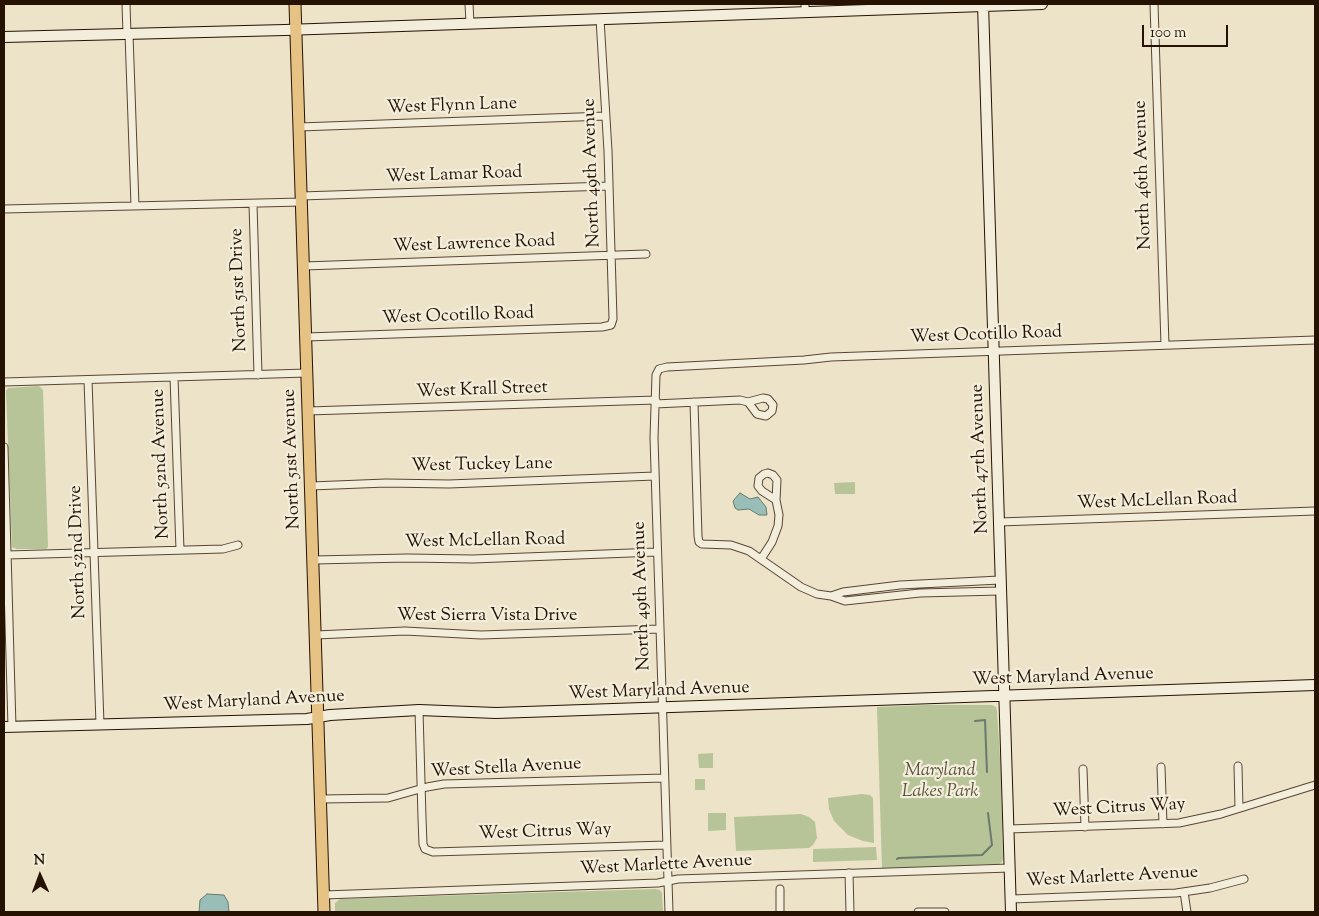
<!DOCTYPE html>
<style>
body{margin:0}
#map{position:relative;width:1319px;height:916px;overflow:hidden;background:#ece3c9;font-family:"Sorts Mill Goudy",serif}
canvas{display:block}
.frame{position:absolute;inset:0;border:5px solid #261201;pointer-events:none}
.north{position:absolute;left:15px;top:851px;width:50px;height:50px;-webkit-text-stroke:4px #f3eddc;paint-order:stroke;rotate:358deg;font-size:14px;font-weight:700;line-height:20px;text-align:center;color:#261201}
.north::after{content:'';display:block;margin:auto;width:18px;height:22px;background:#261201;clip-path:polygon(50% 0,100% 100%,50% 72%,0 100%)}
.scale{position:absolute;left:1142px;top:25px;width:86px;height:22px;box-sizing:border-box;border:2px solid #261201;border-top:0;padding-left:6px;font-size:15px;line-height:18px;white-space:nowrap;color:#261201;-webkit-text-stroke:4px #f3eddc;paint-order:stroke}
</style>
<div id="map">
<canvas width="1319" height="916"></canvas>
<div class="frame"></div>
<div class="north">N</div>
<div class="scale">100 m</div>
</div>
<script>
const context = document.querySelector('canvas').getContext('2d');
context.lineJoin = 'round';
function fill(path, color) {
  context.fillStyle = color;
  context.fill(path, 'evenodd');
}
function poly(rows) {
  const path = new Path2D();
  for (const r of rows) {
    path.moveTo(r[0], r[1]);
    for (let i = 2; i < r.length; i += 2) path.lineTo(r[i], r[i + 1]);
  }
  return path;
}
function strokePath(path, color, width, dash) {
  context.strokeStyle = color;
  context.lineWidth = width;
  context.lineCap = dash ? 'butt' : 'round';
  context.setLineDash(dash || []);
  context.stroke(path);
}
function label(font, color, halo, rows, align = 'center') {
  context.font = font + ' "Sorts Mill Goudy",serif';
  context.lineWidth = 4.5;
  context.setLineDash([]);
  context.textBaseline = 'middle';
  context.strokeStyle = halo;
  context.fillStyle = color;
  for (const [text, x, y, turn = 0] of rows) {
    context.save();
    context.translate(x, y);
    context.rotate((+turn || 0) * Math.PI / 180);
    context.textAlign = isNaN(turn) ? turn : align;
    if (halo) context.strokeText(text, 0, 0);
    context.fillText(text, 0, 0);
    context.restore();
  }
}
fill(poly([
 [39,386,43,390,48,547,46,549,17,549,12,547,12,545,6,391,8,388],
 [855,482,855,494,835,494,834,483],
 [927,705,992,705,996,707,997,711,1001,773,1003,859,1002,862,999,864,882,868,877,707],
 [713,753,713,768,699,768,698,754],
 [695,779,705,779,705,790,695,790],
 [862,794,870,795,873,798,874,843,863,841,848,835,834,821,829,809,828,798],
 [708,813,726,813,726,830,708,831],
 [801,814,809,817,815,822,817,838,813,845,809,848,736,851,734,817],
 [876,847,877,860,813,862,813,849],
 [656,889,660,890,662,893,663,912,335,912,335,903,340,899]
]), '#b6c498');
const water = poly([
 [740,493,750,499,758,497,766,507,767,515,759,515,749,509,738,510,735,508,733,501,740,493],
 [207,894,224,895,228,902,229,912,199,912,200,900,207,894]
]);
fill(water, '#99beb8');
strokePath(water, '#6b796f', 1);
strokePath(poly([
 [975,721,985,720,987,772],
 [897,859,899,858,982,855,992,845,988,813]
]), '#6b796f', 2);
const street = poly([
 [126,4,127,34],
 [469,4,470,23],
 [805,4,805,12],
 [1154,4,1165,345],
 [129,34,135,206],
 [299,127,606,116],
 [301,196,608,186],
 [253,204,258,375],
 [4,209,302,202],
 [304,266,646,254],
 [306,337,602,327,611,325,613,319,608,151,600,19],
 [174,377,180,550],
 [88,380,100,724],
 [4,382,307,373],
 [763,398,768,399,773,405,772,411,766,416,757,414,748,402,763,398],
 [694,402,698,536,699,542,702,544,731,545,749,551,801,587,817,594,831,596,845,601,920,593,1000,591],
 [655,404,740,400,748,402],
 [308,411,656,400],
 [4,447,12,727],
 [768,473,773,475,777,480,776,500,762,491,758,486,759,478,764,474,768,473],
 [311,486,386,483,449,484,655,476],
 [999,522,1315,511],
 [7,555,223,549,238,545],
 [761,559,772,542,778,526,779,515,776,500],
 [314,560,407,558,473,559,657,552],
 [831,596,843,592,900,585,1000,580],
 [316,635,405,631,481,635,659,629],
 [419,710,422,818,423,844,425,849,433,852,666,845],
 [1238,766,1239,808],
 [1161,767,1163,824],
 [1083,769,1085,827],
 [321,799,388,798,427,787,444,784,664,778],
 [1009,829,1179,823,1221,814,1315,785],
 [849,873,850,912],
 [780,889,780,912],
 [1184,892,1187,912],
 [324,895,658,883,678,879,1010,868],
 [1011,899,1176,893,1210,888,1244,879],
 [669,912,654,438,656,375,659,369,667,367,804,360,831,357,1315,340],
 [918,912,945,912]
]);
const secondary = poly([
 [983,4,1011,912],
 [4,37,285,30,1042,4],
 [4,727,307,719,330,715,419,710,496,713,1315,685]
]);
const primary = poly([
 [295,4,324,912]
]);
strokePath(street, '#584633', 9);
strokePath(secondary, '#261201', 12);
strokePath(primary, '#261201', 13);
strokePath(street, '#f3eddc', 7);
strokePath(secondary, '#f3eddc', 10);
strokePath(primary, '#e6c284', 11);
label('18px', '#261201', '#f3eddc', [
 ["West Flynn Lane",452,107,-2],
 ["North 49th Avenue",593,173,-92],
 ["North 46th Avenue",1144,175,-92],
 ["West Lamar Road",454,176,-2],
 ["West Lawrence Road",474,245,-2],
 ["North 51st Drive",240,290,-92],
 ["West Ocotillo Road",458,317,-2],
 ["West Ocotillo Road",986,336,-2],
 ["West Krall Street",482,391,-2],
 ["North 51st Avenue",293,459,-92],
 ["North 47th Avenue",981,459,-92],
 ["North 52nd Avenue",162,464,-92],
 ["West Tuckey Lane",482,466,-1],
 ["West McLellan Road",1157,502,-2],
 ["West McLellan Road",485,542,-1],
 ["North 52nd Drive",79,552,-92],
 ["North 49th Avenue",643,596,-92],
 ["West Sierra Vista Drive",487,617],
 ["West Maryland Avenue",1063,678,-2],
 ["West Maryland Avenue",659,692,-2],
 ["West Maryland Avenue",254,702,-3],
 ["West Stella Avenue",506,769,-3],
 ["West Citrus Way",1119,809,-3],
 ["West Citrus Way",545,833,-2],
 ["West Marlette Avenue",666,866,-3],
 ["West Marlette Avenue",1112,878,-3]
]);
label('italic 18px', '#585036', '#f3eddc', [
 ["Maryland",940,772],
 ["Lakes Park",940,793]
]);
</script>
